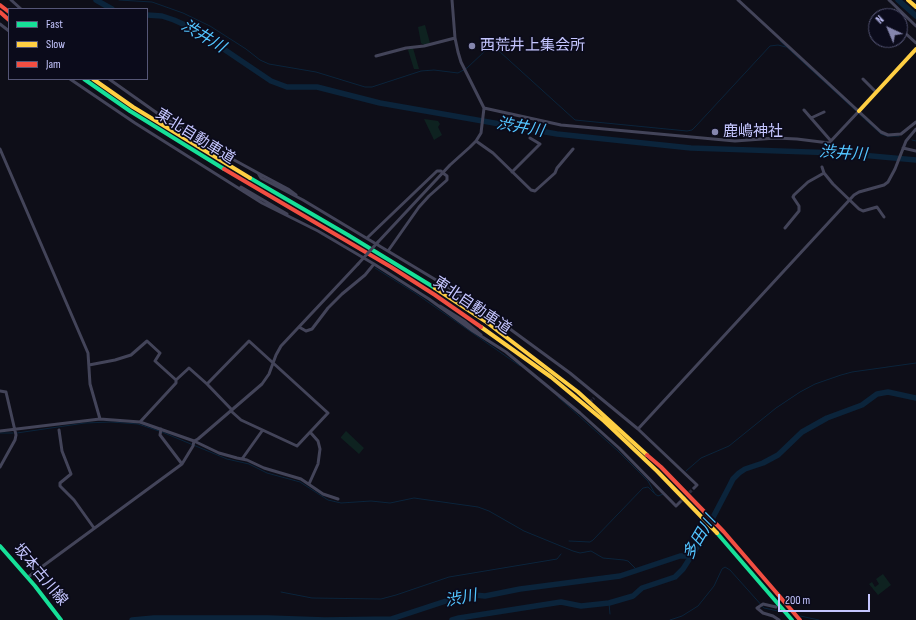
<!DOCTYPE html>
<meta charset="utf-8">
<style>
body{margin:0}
#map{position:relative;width:916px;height:620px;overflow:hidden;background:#0e0e18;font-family:"Sofia Sans Condensed",sans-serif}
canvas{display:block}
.legend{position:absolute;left:8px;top:8px;width:140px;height:72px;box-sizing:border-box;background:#0b0b1b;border:1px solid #555676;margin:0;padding:5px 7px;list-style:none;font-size:12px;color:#c5c6ff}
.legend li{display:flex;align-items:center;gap:8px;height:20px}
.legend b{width:20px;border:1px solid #555676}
.north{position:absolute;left:868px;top:8px;width:40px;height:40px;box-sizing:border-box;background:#0b0b1b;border:1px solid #555676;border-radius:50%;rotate:316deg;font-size:11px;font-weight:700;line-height:16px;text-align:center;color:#c5c6ff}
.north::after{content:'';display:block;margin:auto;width:14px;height:18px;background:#8586ae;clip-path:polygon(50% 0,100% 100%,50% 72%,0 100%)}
.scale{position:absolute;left:778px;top:594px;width:92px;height:18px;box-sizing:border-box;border:2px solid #c5c6ff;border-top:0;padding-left:5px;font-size:12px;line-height:14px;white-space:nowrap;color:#c5c6ff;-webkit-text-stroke:3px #0b0b1b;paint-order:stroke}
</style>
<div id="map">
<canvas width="916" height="620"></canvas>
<ul class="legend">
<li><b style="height:5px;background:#16e098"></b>Fast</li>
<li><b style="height:5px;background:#ffcf43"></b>Slow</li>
<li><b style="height:5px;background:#f24e42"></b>Jam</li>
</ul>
<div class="north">N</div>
<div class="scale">200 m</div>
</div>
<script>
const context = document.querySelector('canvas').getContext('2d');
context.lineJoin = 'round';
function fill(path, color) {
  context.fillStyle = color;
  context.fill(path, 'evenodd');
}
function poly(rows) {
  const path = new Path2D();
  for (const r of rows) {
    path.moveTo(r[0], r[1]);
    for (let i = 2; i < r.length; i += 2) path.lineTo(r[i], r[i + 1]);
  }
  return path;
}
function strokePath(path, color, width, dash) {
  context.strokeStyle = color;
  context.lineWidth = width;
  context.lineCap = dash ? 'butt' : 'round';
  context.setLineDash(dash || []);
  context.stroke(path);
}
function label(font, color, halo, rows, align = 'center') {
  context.font = font + ' "Sofia Sans Condensed","Noto Sans JP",sans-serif';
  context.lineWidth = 3.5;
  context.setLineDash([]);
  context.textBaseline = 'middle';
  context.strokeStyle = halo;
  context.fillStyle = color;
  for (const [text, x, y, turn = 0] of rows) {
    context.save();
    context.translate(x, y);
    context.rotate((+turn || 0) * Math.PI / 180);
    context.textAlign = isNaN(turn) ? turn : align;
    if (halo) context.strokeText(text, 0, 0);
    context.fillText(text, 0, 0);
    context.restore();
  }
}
fill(poly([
 [425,25,430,43,424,45,421,43,418,27],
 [410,48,413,48,419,69,414,69,413,66,408,50],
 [424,119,438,121,440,124,438,127,442,135,434,140],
 [346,431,364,448,359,454,341,438,341,437],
 [883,574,891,585,878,595,869,584,872,582,875,587,879,584,876,579]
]), '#0e2220');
strokePath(poly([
 [119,0,152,2,183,13,210,26,246,49,260,60,269,64,316,72,365,87,372,87,421,71,434,70,458,73,467,68,485,51,495,50,499,51,575,120,687,131,692,130,696,126,770,46,778,45,786,47],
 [780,41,856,111],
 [858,113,881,134,887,136,899,136],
 [912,140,916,141],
 [375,268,415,293,520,366],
 [558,397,618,451,648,481,655,494,658,496,663,494],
 [162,432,227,459,249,464,267,473,300,482,328,500,341,503,371,501,390,503,414,498,478,507,489,511,524,531,573,551,580,553,591,551,603,558,624,560,628,561,637,570],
 [0,433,13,433],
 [17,433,85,423,111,422,138,424,159,431],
 [686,471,701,458,729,446,776,408,800,392,815,384,841,375,852,372,916,363],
 [569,541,590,542,593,540,643,488,648,487,654,493],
 [281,592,312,598,381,599,396,595,449,577,557,559,561,554],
 [609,603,610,614],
 [800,616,819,620],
 [670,620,682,616,698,606,714,586,722,569,725,567,730,570,764,608,783,612]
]), '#0b243b', 1);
strokePath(poly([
 [96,0,112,9],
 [898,0,916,16],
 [147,15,162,16,174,20,194,29,271,81,287,87,317,87,380,103,557,134,691,148,839,153,916,160],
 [132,620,154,618,268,618,325,620,391,619,449,600,474,595,485,596,520,589,620,576,680,556,691,556],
 [452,620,459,618,561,602,581,606,609,603,633,596,642,588,675,577,683,569,699,544,730,485,733,479,739,473,745,469,763,463,778,455,802,432,827,418,862,405,877,394,888,392,916,398]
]), '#0b243b', 5.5);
strokePath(poly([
 [590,402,594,398],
 [680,502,694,488]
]), '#292a3b', 3, [3, 1.5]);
strokePath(poly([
 [11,0,21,9],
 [738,0,881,132,888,135,901,134,916,122],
 [889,0,916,26],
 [0,24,9,31],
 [904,32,916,43],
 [376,56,406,48,424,46,455,38],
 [70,79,135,123,262,203,318,231,374,264,429,299,473,331,506,352,580,413,619,448,676,506,680,502],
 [109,79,157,113,216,150,258,173,261,178,303,200,476,304,570,373,638,429,697,485,694,488],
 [863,79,876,92],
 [484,108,561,125,735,141,776,138,797,139,829,143,859,111],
 [804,110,831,141],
 [811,118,824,112],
 [476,141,493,153,531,190,535,191,555,173,557,168,573,149],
 [903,148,916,151],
 [0,149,88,353,90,384,100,419],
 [822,167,824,173,833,184,859,209,863,211,877,207,884,217],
 [512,172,540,144,530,138],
 [258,173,288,189,296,195],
 [241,187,287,214],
 [785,228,799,211,799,206,793,197,794,195,808,182,824,173],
 [367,238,437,171,441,171,443,173,447,176,447,180,429,196,419,207,388,251],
 [378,242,450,165,470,147,476,141,481,133,484,108,461,62,458,52,455,38,452,0],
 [455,292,457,295,474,306,492,316],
 [440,306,464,321,481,335],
 [299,327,306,331,312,329,328,308,342,294,365,275,374,264],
 [89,365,115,360,131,355,147,341,160,353,155,361,176,380],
 [207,384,249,341,328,413,297,446,241,420,231,411],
 [0,391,6,392,16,435,15,440,0,467],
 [140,422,176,383,176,380,189,368,207,384,232,410],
 [161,429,160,435,182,464],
 [638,429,854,195,859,192,884,185,888,182,895,169,906,141,916,129],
 [59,430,62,451,71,474,60,483,60,486,74,500,94,528],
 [0,431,100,419,140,422,194,441,198,439,262,384,269,374,276,355,281,346,358,264],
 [242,459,262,431],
 [309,484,318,464,320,449,318,441,310,432],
 [28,577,182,464,193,446,194,441,219,453,237,458,247,460,264,468,301,479,323,494,338,499],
 [776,607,763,604,757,608,763,613,773,616,779,620]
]), '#434459', 3);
strokePath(poly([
 [84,79,130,111,224,169],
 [250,178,348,235,435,288],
 [717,533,792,620],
 [0,546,35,586,61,620]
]), '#16e098', 4);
strokePath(poly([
 [908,0,916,7],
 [93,79,133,107,250,178],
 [859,111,916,49],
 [435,288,485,321,578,392,647,455],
 [481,327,551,377,604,421,657,471,717,533]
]), '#ffcf43', 4);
strokePath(poly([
 [0,5,9,12],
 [0,12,9,20],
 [224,169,391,267,435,295,481,327],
 [647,455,661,467,724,532,800,620]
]), '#f24e42', 4);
strokePath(poly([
 [358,264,378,242]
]), '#434459', 3);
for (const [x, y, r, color] of [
 [472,46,4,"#8586ae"],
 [715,132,4,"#8586ae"]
]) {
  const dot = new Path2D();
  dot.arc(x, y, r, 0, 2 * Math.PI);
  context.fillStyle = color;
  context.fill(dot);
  strokePath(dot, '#0b0b1b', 1.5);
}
label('15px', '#c5c6ff', '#0b0b1b', [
 ["西荒井上集会所",480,46],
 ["鹿嶋神社",723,132]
], 'left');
label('15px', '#c5c6ff', '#0b0b1b', [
 ["東北自動車道",195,137,32],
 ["東北自動車道",472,306,34],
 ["坂本古川線",40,575,50]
]);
label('italic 16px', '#53c5ff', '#0b0b1b', [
 ["渋井川",203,37,31],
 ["渋井川",520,128,10],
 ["渋井川",843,154,4],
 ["多田川",700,538,-59],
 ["渋川",461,599,-11]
]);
</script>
